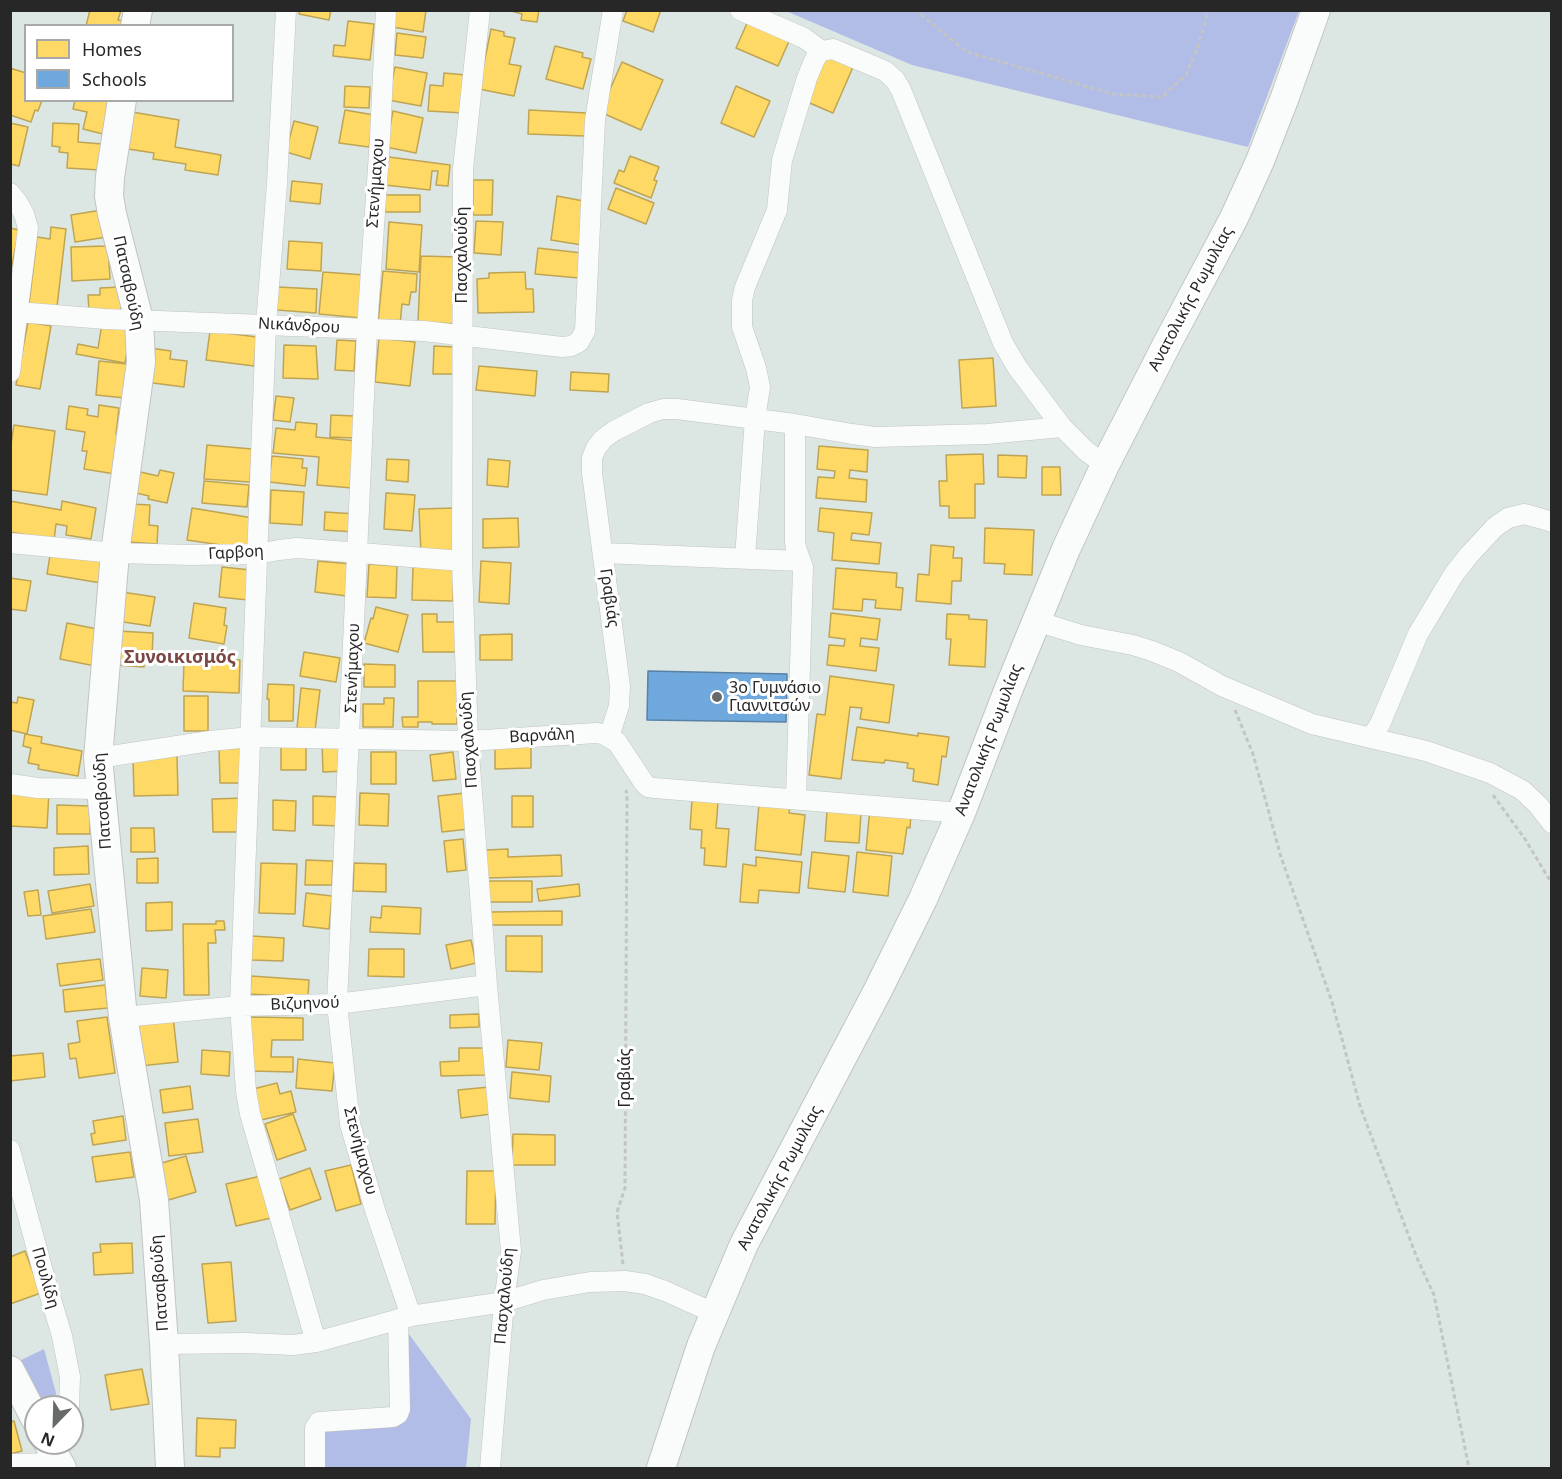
<!DOCTYPE html>
<meta charset="utf-8">
<style>
body{margin:0}
#map{position:relative;width:1562px;height:1479px;overflow:hidden;background:#dce7e4;font-family:"Noto Sans",sans-serif}
canvas{display:block}
.frame{position:absolute;inset:0;border:12px solid #272727;pointer-events:none}
.legend{position:absolute;left:24px;top:24px;width:210px;height:78px;box-sizing:border-box;background:#fff;border:2px solid #a9a9a9;margin:0;padding:8px 10px;list-style:none;font-size:18px;color:#272727}
.legend li{display:flex;align-items:center;gap:12px;height:30px}
.legend b{width:30px;border:2px solid #a9a9a9}
.north{position:absolute;left:24px;top:1395px;width:60px;height:60px;box-sizing:border-box;background:#fff;border:2px solid #a9a9a9;border-radius:50%;rotate:203deg;font-size:16px;font-weight:700;line-height:24px;text-align:center;color:#272727}
.north::after{content:'';display:block;margin:auto;width:21px;height:27px;background:#666a69;clip-path:polygon(50% 0,100% 100%,50% 72%,0 100%)}
</style>
<div id="map">
<canvas width="1562" height="1479"></canvas>
<div class="frame"></div>
<ul class="legend">
<li><b style="height:16px;background:#ffd966"></b>Homes</li>
<li><b style="height:16px;background:#6fa8dc"></b>Schools</li>
</ul>
<div class="north">N</div>
</div>
<script>
const context = document.querySelector('canvas').getContext('2d');
context.lineJoin = 'round';
function fill(path, color) {
  context.fillStyle = color;
  context.fill(path, 'evenodd');
}
function poly(rows) {
  const path = new Path2D();
  for (const r of rows) {
    path.moveTo(r[0], r[1]);
    for (let i = 2; i < r.length; i += 2) path.lineTo(r[i], r[i + 1]);
  }
  return path;
}
function strokePath(path, color, width, dash) {
  context.strokeStyle = color;
  context.lineWidth = width;
  context.lineCap = dash ? 'butt' : 'round';
  context.setLineDash(dash || []);
  context.stroke(path);
}
function label(font, color, halo, rows, align = 'center') {
  context.font = font + ' "Noto Sans",sans-serif';
  context.lineWidth = 6;
  context.setLineDash([]);
  context.textBaseline = 'middle';
  context.strokeStyle = halo;
  context.fillStyle = color;
  for (const [text, x, y, turn = 0] of rows) {
    context.save();
    context.translate(x, y);
    context.rotate((+turn || 0) * Math.PI / 180);
    context.textAlign = isNaN(turn) ? turn : align;
    if (halo) context.strokeText(text, 0, 0);
    context.fillText(text, 0, 0);
    context.restore();
  }
}
fill(poly([
 [786,11,1299,10,1299,11,1248,147,912,65],
 [398,1319,471,1419,466,1468,315,1468,317,1424,393,1417],
 [44,1349,56,1393,54,1407,36,1407,13,1364]
]), '#b1bce7');
const homes = poly([
 [90,10,121,10,118,20,123,21,122,26,86,26,90,10],
 [300,10,331,10,329,20,299,14,300,10],
 [394,10,426,10,423,32,392,27,394,10],
 [508,10,539,10,537,22,521,20,522,14,508,10],
 [627,10,661,10,653,32,623,21,627,10],
 [348,21,374,24,370,60,333,56,334,45,345,46,348,21],
 [748,21,790,39,778,66,736,48,748,21],
 [491,29,504,32,504,36,515,38,509,64,521,66,514,96,479,89,491,29],
 [397,33,426,37,423,58,395,55,397,33],
 [555,46,583,53,582,57,591,59,583,89,546,79,555,46],
 [824,55,853,67,833,113,805,101,824,55],
 [622,62,663,80,641,130,600,112,622,62],
 [395,67,427,73,421,106,388,100,395,67],
 [10,68,26,73,26,100,42,100,38,111,35,110,31,122,10,115,10,68],
 [444,73,466,75,464,113,428,111,430,85,443,86,444,73],
 [345,86,370,87,369,108,344,107,345,86],
 [736,86,770,101,754,137,721,123,736,86],
 [75,100,111,100,103,134,83,129,87,112,73,109,75,100],
 [345,110,374,115,369,147,339,143,345,110],
 [529,110,586,113,585,136,528,134,529,110],
 [393,111,423,118,416,153,386,147,393,111],
 [132,112,179,120,175,147,221,155,218,175,185,170,186,164,153,159,154,153,128,149,132,112],
 [294,121,318,127,310,159,286,152,294,121],
 [10,123,28,127,19,166,10,164,10,123],
 [53,123,79,124,78,142,102,144,100,170,67,168,68,153,59,152,60,147,52,146,53,123],
 [630,156,659,167,654,180,657,181,651,198,614,183,619,170,624,172,630,156],
 [389,157,450,165,448,186,436,185,438,171,432,171,430,190,385,185,389,157],
 [473,180,493,180,492,215,473,215,473,180],
 [292,181,322,184,320,204,290,201,292,181],
 [616,188,654,203,646,224,608,209,616,188],
 [385,195,420,195,420,212,385,212,385,195],
 [557,196,589,202,582,245,551,240,557,196],
 [108,209,113,236,75,242,71,215,108,209],
 [476,221,503,222,501,255,474,253,476,221],
 [389,222,422,225,419,272,386,269,389,222],
 [51,227,66,229,57,307,29,304,37,237,50,239,51,227],
 [10,228,19,230,11,270,10,270,10,228],
 [289,241,322,243,321,271,287,269,289,241],
 [108,246,110,279,72,281,71,247,108,246],
 [538,248,582,253,579,278,535,274,538,248],
 [421,256,458,257,456,324,418,322,421,256],
 [383,271,417,274,416,292,411,292,409,305,402,304,400,325,378,323,383,271],
 [323,272,365,275,361,318,319,314,323,272],
 [525,272,526,289,533,289,534,312,478,313,477,279,489,278,489,273,525,272],
 [120,287,121,311,89,312,88,295,100,295,100,288,120,287],
 [278,287,317,289,316,313,277,310,278,287],
 [28,322,51,326,40,389,16,385,28,322],
 [102,324,131,329,125,363,76,354,78,344,98,348,102,324],
 [210,331,257,337,254,366,206,360,210,331],
 [379,338,415,342,410,386,375,382,379,338],
 [337,340,356,341,354,371,335,370,337,340],
 [284,345,316,346,318,379,283,378,284,345],
 [434,346,455,347,454,374,433,374,434,346],
 [150,348,171,351,170,359,187,361,184,387,145,382,150,348],
 [993,358,996,406,962,408,959,360,993,358],
 [99,361,127,364,125,398,96,395,99,361],
 [479,366,537,371,535,396,476,390,479,366],
 [571,372,609,374,608,392,570,390,571,372],
 [276,396,294,398,290,422,273,420,276,396],
 [99,405,119,408,116,434,121,435,115,474,84,469,87,451,82,451,85,432,66,429,69,406,88,409,87,415,98,417,99,405],
 [331,415,355,416,354,438,330,437,331,415],
 [296,422,317,424,316,437,356,441,352,488,317,485,319,457,273,453,276,428,295,430,296,422],
 [14,425,55,431,47,495,10,490,10,451,14,425],
 [207,445,252,449,250,482,204,479,207,445],
 [819,446,868,450,867,472,850,470,849,478,867,480,866,502,816,498,818,477,834,478,835,471,817,469,819,446],
 [983,454,984,484,975,484,975,518,949,518,949,506,940,506,939,481,947,481,946,455,983,454],
 [998,455,1027,456,1026,478,998,477,998,455],
 [272,456,303,459,302,468,307,468,305,486,269,482,272,456],
 [387,459,409,460,408,482,386,480,387,459],
 [488,459,510,461,508,487,487,485,488,459],
 [1042,467,1060,467,1061,495,1042,495,1042,467],
 [160,470,174,473,167,503,148,499,149,496,132,492,136,471,158,476,160,470],
 [204,481,249,485,247,507,202,503,204,481],
 [271,490,304,492,302,525,270,523,271,490],
 [386,493,415,495,412,531,384,529,386,493],
 [10,501,61,510,62,501,96,508,91,539,66,535,67,526,56,524,54,540,10,532,10,501],
 [131,504,150,505,149,525,158,526,157,544,129,542,131,504],
 [192,508,253,518,248,549,187,540,192,508],
 [455,508,456,553,421,554,419,509,455,508],
 [820,508,872,513,869,535,852,533,851,540,881,543,879,564,832,560,834,533,818,531,820,508],
 [325,512,356,514,355,532,324,530,325,512],
 [518,518,519,547,483,548,483,519,518,518],
 [985,528,1034,530,1032,575,1004,574,1005,564,984,563,985,528],
 [931,545,954,547,953,558,962,558,961,581,952,581,951,604,916,601,918,574,929,575,931,545],
 [51,549,105,558,101,583,47,574,51,549],
 [318,561,351,564,347,596,315,592,318,561],
 [481,561,511,563,509,604,479,602,481,561],
 [369,564,397,566,396,598,367,597,369,564],
 [222,567,251,570,248,600,219,597,222,567],
 [413,567,454,568,453,601,412,600,413,567],
 [836,568,897,573,896,587,903,588,901,610,875,608,876,600,863,599,862,611,833,609,836,568],
 [10,578,31,581,26,611,10,609,10,578],
 [122,592,155,597,150,626,117,621,122,592],
 [194,603,226,608,224,625,227,626,224,644,189,638,194,603],
 [376,607,408,615,398,652,364,643,371,618,373,619,376,607],
 [831,613,880,619,877,640,861,638,860,646,879,648,876,671,827,665,829,645,844,646,845,639,829,637,831,613],
 [422,614,437,614,437,622,456,622,456,652,423,652,422,614],
 [947,614,969,615,969,619,987,620,985,667,949,665,951,639,946,639,947,614],
 [67,623,102,630,95,666,60,659,67,623],
 [118,631,153,633,152,660,144,659,144,667,116,665,118,631],
 [512,634,512,660,480,660,480,635,512,634],
 [304,652,340,658,336,682,300,676,304,652],
 [204,658,240,660,239,693,183,691,184,663,204,664,204,658],
 [364,664,395,665,395,687,364,687,364,664],
 [830,676,894,685,889,723,860,719,862,708,850,707,841,779,809,775,817,714,825,715,830,676],
 [418,681,457,681,457,724,432,724,432,722,418,722,418,727,403,727,402,717,418,717,418,681],
 [268,684,294,685,293,721,269,721,269,699,267,699,268,684],
 [301,688,320,690,315,730,297,728,301,688],
 [184,696,208,696,208,731,184,731,184,696],
 [18,697,34,700,27,734,10,730,10,702,17,703,18,697],
 [384,698,394,698,393,727,363,727,363,704,384,704,384,698],
 [857,727,918,736,918,733,949,737,946,757,942,756,938,785,913,781,914,769,907,768,908,763,885,760,884,763,852,760,857,727],
 [25,734,42,737,41,743,82,751,78,776,38,769,39,765,28,763,31,748,23,746,25,734],
 [322,743,347,743,348,771,323,772,322,743],
 [281,744,306,744,306,770,281,770,281,744],
 [495,745,531,745,531,768,495,769,495,745],
 [245,748,245,783,220,783,219,749,245,748],
 [371,752,396,752,396,784,371,784,371,752],
 [453,752,456,779,433,781,430,755,453,752],
 [177,756,178,795,134,796,133,757,177,756],
 [10,792,49,792,47,828,10,826,10,792],
 [360,793,389,794,388,826,359,825,360,793],
 [465,793,469,829,442,832,438,796,465,793],
 [313,796,342,797,341,826,313,825,313,796],
 [512,796,533,796,533,827,512,827,512,796],
 [246,798,247,832,213,832,212,799,246,798],
 [273,800,296,801,295,831,273,830,273,800],
 [692,800,718,802,716,828,729,829,726,867,704,865,705,848,701,848,702,830,690,829,692,800],
 [759,804,790,807,789,813,805,815,801,855,755,850,759,804],
 [57,805,90,806,90,834,57,834,57,805],
 [870,808,911,813,910,828,907,827,903,854,866,850,870,808],
 [827,811,861,813,859,843,825,841,827,811],
 [131,828,154,828,155,852,131,852,131,828],
 [463,839,466,870,447,872,444,841,463,839],
 [88,846,89,874,54,875,54,848,88,846],
 [508,849,508,857,561,855,562,876,487,878,486,850,508,849],
 [812,852,849,856,845,892,808,888,812,852],
 [857,852,892,856,888,896,853,892,857,852],
 [756,857,802,862,799,893,759,890,758,903,740,902,743,864,756,866,756,857],
 [158,858,158,883,137,883,137,859,158,858],
 [306,860,333,861,332,885,305,885,306,860],
 [261,863,297,864,295,914,259,913,261,863],
 [354,863,386,864,386,892,353,891,354,863],
 [488,881,532,881,532,902,488,902,488,881],
 [90,884,94,906,52,913,48,891,90,884],
 [579,884,580,896,539,901,537,889,579,884],
 [38,890,41,915,28,916,24,892,38,890],
 [306,893,332,896,329,929,303,926,306,893],
 [172,902,172,930,146,931,146,903,172,902],
 [382,906,421,908,420,934,370,932,371,917,381,918,382,906],
 [91,909,95,932,46,939,43,916,91,909],
 [562,911,562,925,490,925,490,912,562,911],
 [216,921,224,921,225,930,215,930,216,943,208,943,209,995,184,995,183,924,216,924,216,921],
 [252,936,284,938,283,961,251,960,252,936],
 [506,936,542,936,542,972,506,971,506,936],
 [471,940,476,963,451,969,446,945,471,940],
 [369,949,404,949,404,977,368,976,369,949],
 [100,959,103,980,60,986,57,964,100,959],
 [142,968,168,970,166,998,140,996,142,968],
 [251,976,309,980,308,997,250,994,251,976],
 [105,985,108,1008,65,1012,63,990,105,985],
 [479,1014,479,1027,450,1028,450,1015,479,1014],
 [173,1016,178,1062,140,1066,135,1020,173,1016],
 [107,1017,115,1073,79,1078,76,1058,70,1059,68,1044,80,1042,77,1021,107,1017],
 [250,1017,303,1018,303,1040,272,1040,271,1057,293,1057,293,1072,250,1071,250,1017],
 [508,1040,542,1043,539,1070,506,1067,508,1040],
 [459,1048,485,1048,486,1075,441,1076,440,1062,459,1061,459,1048],
 [202,1050,230,1052,229,1076,201,1074,202,1050],
 [43,1053,45,1077,10,1081,10,1056,43,1053],
 [298,1059,335,1063,332,1091,296,1088,298,1059],
 [512,1072,551,1076,549,1102,510,1098,512,1072],
 [277,1083,280,1094,291,1091,296,1112,261,1120,253,1089,277,1083],
 [190,1086,193,1109,163,1113,160,1090,190,1086],
 [489,1087,491,1114,461,1118,458,1090,489,1087],
 [293,1114,306,1150,277,1160,265,1124,293,1114],
 [123,1116,126,1140,93,1145,91,1134,95,1133,93,1121,123,1116],
 [198,1119,203,1152,169,1156,165,1123,198,1119],
 [513,1134,555,1135,555,1165,512,1165,513,1134],
 [130,1152,134,1177,96,1182,92,1157,130,1152],
 [186,1156,196,1192,165,1201,155,1165,186,1156],
 [351,1165,361,1204,336,1211,325,1171,351,1165],
 [310,1168,321,1199,290,1210,279,1179,310,1168],
 [467,1171,496,1171,495,1224,466,1224,467,1171],
 [261,1176,271,1218,236,1226,226,1184,261,1176],
 [132,1243,133,1273,94,1275,93,1253,101,1252,100,1244,132,1243],
 [25,1251,41,1293,10,1304,10,1257,25,1251],
 [231,1262,236,1321,208,1323,202,1264,231,1262],
 [142,1369,149,1404,111,1410,105,1375,142,1369],
 [197,1418,236,1420,235,1448,220,1448,220,1457,196,1456,197,1418],
 [14,1421,22,1451,10,1454,10,1422,14,1421]
]);
fill(homes, '#ffd966');
strokePath(homes, '#bea453', 1.5);
const schools = poly([
 [648,671,787,674,786,722,647,720,648,671]
]);
fill(schools, '#6fa8dc');
strokePath(schools, '#5981a6', 1.5);
const street = poly([
 [286,10,277,183,266,325,240,1006,246,1091,250,1114,316,1342],
 [386,10,380,138,367,329,337,1004,350,1124,375,1210,411,1316],
 [480,10,463,169,462,561,468,741,487,985,511,1251,504,1302,490,1468],
 [740,10,804,38,822,51],
 [10,193,18,203,24,214,28,228,10,372],
 [17,312,105,319,424,331,562,347,571,346,579,342,585,331,595,120,613,10],
 [795,424,795,542,796,548,803,567,796,799],
 [10,543,115,553,191,555,258,554,279,550,297,548,462,561],
 [603,553,801,561],
 [745,558,755,419,760,387,756,368,742,327,742,300,745,287,777,210,782,160,807,78,814,61,818,54,822,51,833,49,885,71,895,80,901,90,1003,343,1017,367,1062,427],
 [1036,621,1081,635,1133,645,1152,651,1179,662,1222,686,1312,724,1426,751,1490,773,1522,790,1538,805,1552,823],
 [609,737,619,706,620,686,592,473,592,458,596,448,603,439,614,431,649,413,663,409,677,409,795,424,852,434,875,437,987,434,1062,427,1086,451,1105,465],
 [1371,738,1380,724,1418,634,1454,574,1469,555,1495,527,1508,518,1524,514,1539,518,1552,522],
 [98,758,210,741,251,737,468,741,596,733,603,734,617,742,644,783,648,787,655,788,961,813],
 [10,784,38,788,100,789],
 [123,1017,240,1006,337,1004,487,985],
 [10,1150,45,1279,62,1336,70,1377,69,1407],
 [164,1344,246,1343,293,1345,316,1342,411,1316,504,1302,543,1290,590,1282,625,1281,645,1284,665,1291,714,1313],
 [10,1464,59,1463],
 [315,1468,315,1428,319,1422,393,1417,398,1414,400,1409,398,1319]
]);
const secondary = poly([
 [135,26,138,10],
 [122,100,110,177,109,196,112,214,139,320,141,362,115,553,98,758,123,1017,154,1200,164,1344,170,1468],
 [10,1370,36,1420],
 [48,1443,62,1468],
 [661,1468,701,1346,744,1244,878,990,923,899,961,813,1009,688,1066,549,1105,465,1168,342,1234,218,1260,161,1285,97,1316,10]
]);
strokePath(street, '#c2c3c2', 21);
strokePath(secondary, '#c2c3c2', 30);
strokePath(poly([
 [915,10,967,52,1113,94,1162,97,1186,75,1197,49,1206,19,1207,10],
 [1235,710,1253,754,1281,857,1332,1002,1360,1106,1417,1258,1434,1295,1469,1468],
 [1493,795,1525,839,1552,884],
 [623,1264,617,1212,625,1188,627,795,626,790]
]), '#c3c5c4', 3, [4.5, 3]);
strokePath(street, '#fafbfb', 20);
strokePath(secondary, '#fafbfb', 28);
for (const [x, y, r, color] of [
 [717,697,6,"#666a69"]
]) {
  const dot = new Path2D();
  dot.arc(x, y, r, 0, 2 * Math.PI);
  context.fillStyle = color;
  context.fill(dot);
  strokePath(dot, '#fff', 2);
}
label('16px', '#272727', '#fff', [
 ["Στενήμαχου",376,183,-86],
 ["Πασχαλούδη",462,255,-90],
 ["Πατσαβούδη",128,283,78],
 ["Ανατολικής Ρωμυλίας",1191,299,-62],
 ["Νικάνδρου",299,326,3],
 ["Γαρβοη",236,553,-3],
 ["Γραβιάς",609,598,82],
 ["Στενήμαχου",353,668,-88],
 ["Βαρνάλη",542,736,-3],
 ["Πασχαλούδη",469,740,-94],
 ["Ανατολικής Ρωμυλίας",989,740,-69],
 ["Πατσαβούδη",103,801,-94],
 ["Βιζυηνού",305,1004,-2],
 ["Γραβιάς",625,1078,-90],
 ["Στενήμαχου",360,1151,75],
 ["Ανατολικής Ρωμυλίας",780,1178,-62],
 ["Πουλίδη",45,1278,74],
 ["Πατσαβούδη",160,1283,-94],
 ["Πασχαλούδη",505,1296,-85]
]);
label('16px', '#272727', '#fff', [
 ["3ο Γυμνάσιο",729,688],
 ["Γιαννιτσών",729,706]
], 'left');
label('bold 18px', '#7c4644', '#fff', [
 ["Συνοικισμός",180,658]
]);
</script>
